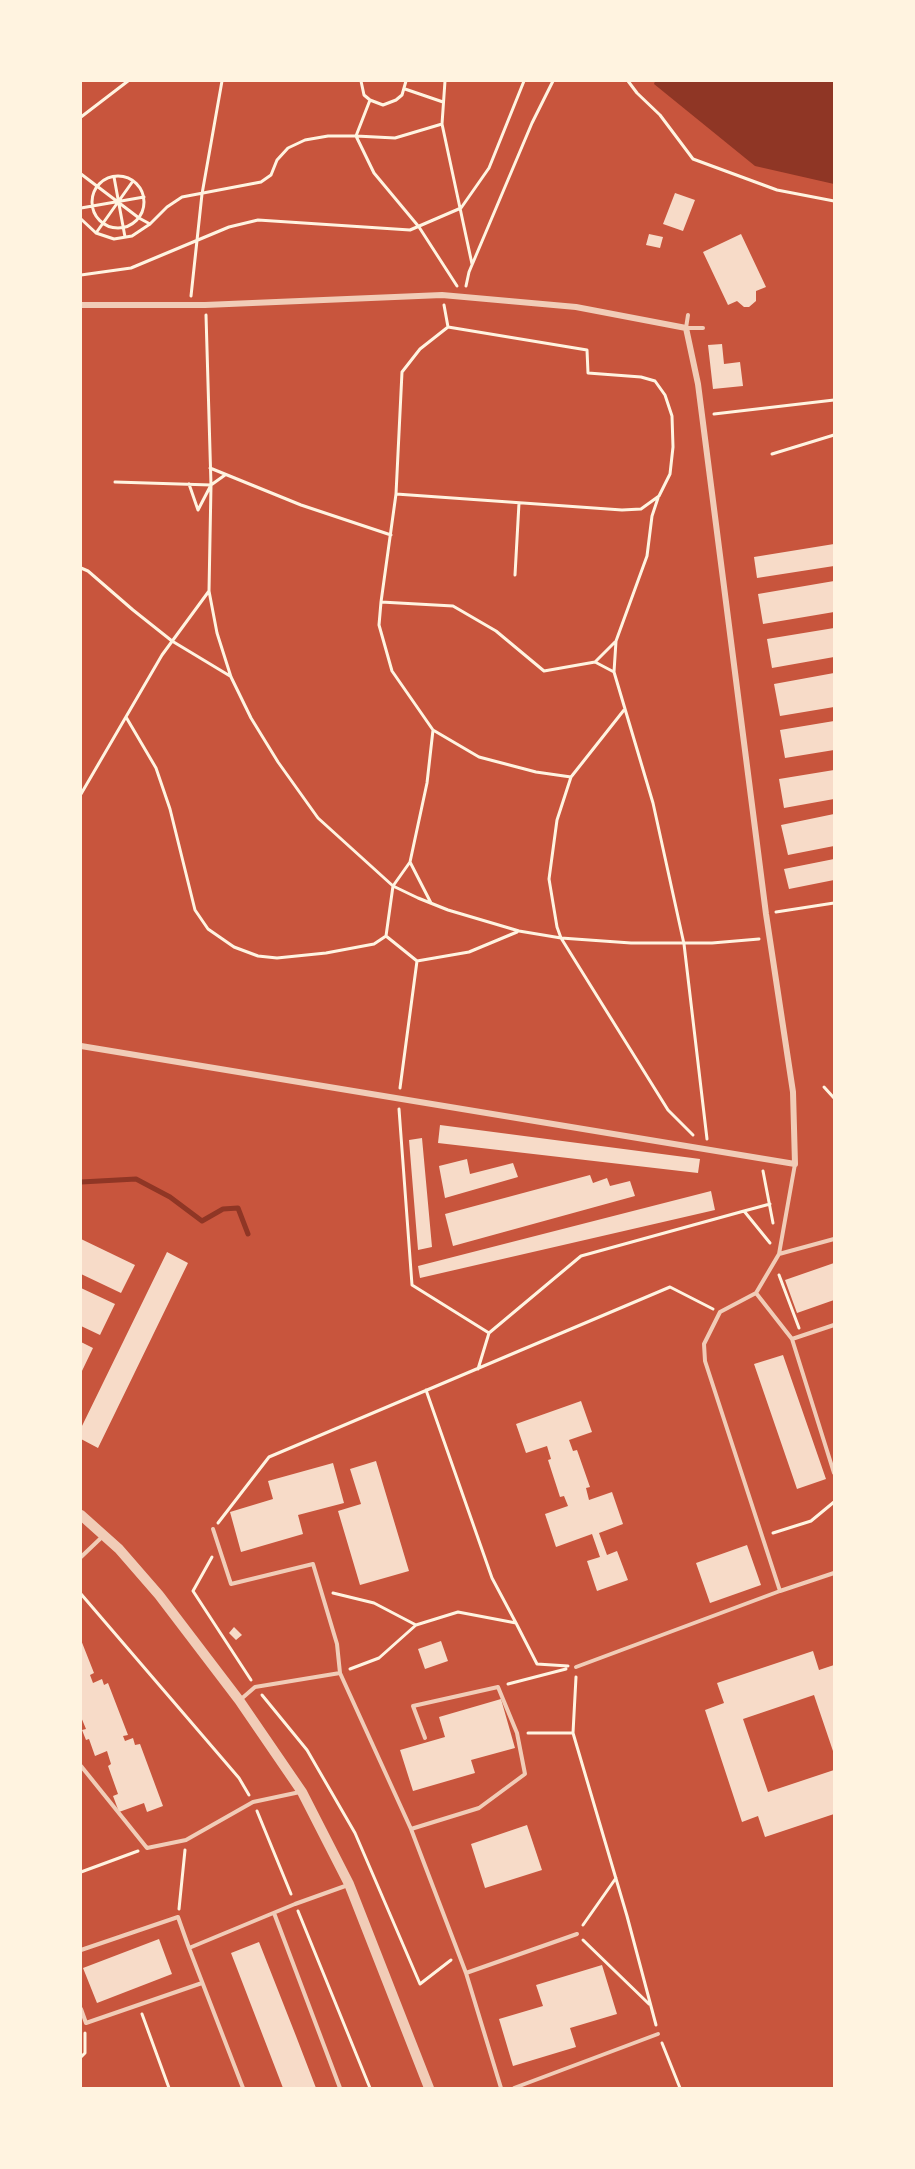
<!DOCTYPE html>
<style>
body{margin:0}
#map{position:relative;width:915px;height:2169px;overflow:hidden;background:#c8553d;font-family:Commissioner,sans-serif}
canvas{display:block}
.frame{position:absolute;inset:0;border:82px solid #fff3e0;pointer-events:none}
</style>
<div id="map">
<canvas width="915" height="2169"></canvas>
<div class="frame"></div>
</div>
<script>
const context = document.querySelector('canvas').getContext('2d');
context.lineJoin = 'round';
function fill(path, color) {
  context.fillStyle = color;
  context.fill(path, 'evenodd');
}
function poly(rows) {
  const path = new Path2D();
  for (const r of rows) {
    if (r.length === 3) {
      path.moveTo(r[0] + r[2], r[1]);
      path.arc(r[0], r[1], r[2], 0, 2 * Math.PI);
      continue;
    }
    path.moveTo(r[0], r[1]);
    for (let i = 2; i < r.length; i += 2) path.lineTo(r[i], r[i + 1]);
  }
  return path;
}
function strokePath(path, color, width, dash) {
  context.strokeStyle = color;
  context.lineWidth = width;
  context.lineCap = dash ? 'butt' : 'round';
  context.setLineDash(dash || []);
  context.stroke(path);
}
fill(poly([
 [655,81,834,81,834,184,755,166,654,84]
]), '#8f3625');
strokePath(poly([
 [81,1182,136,1179,170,1197,202,1221,223,1209,238,1208,248,1234]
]), '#8f3625', 5);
fill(poly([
 [675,193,695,200,683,231,663,224],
 [649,234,663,237,660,248,646,245],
 [741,234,766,287,756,291,756,301,749,307,744,307,737,301,728,305,703,252],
 [722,344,724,364,740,362,743,386,713,389,708,345],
 [834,544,834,566,757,578,754,557],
 [834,581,834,612,763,624,758,594],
 [834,628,834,657,772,668,767,639],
 [834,673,834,707,780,716,774,684],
 [834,721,834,750,785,758,780,730],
 [834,770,834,799,784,808,779,779],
 [834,814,834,846,788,855,781,825],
 [834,859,834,880,789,889,784,869],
 [440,1125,700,1159,698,1173,438,1143],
 [422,1138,432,1247,418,1250,409,1140],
 [467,1159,470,1174,513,1163,518,1177,445,1198,439,1166],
 [590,1175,593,1183,607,1178,610,1186,630,1181,635,1196,453,1246,445,1214],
 [711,1191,715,1210,420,1278,418,1266],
 [81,1239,135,1265,121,1293,81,1274],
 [167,1252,188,1263,98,1448,81,1439,81,1428],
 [834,1263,834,1300,797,1313,785,1280],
 [81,1288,115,1304,100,1335,81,1326],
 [81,1342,93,1348,81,1373],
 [783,1355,826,1479,797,1489,754,1364],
 [581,1401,592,1432,569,1440,573,1451,577,1450,590,1487,586,1488,589,1500,612,1492,623,1524,599,1533,607,1555,617,1551,628,1580,597,1591,587,1561,600,1557,592,1534,556,1547,545,1514,568,1506,564,1496,560,1497,548,1460,551,1459,547,1446,526,1453,516,1424],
 [376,1461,409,1571,360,1585,338,1511,361,1504,350,1469],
 [333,1463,344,1503,298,1515,303,1534,241,1552,230,1512,273,1499,268,1481],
 [747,1545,761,1585,710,1603,696,1563],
 [234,1627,242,1635,236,1640,229,1633],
 [81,1640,94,1673,90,1675,93,1683,102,1679,104,1685,108,1683,128,1735,123,1736,125,1741,133,1738,135,1745,140,1744,163,1806,147,1812,144,1803,119,1812,113,1796,118,1794,108,1766,111,1764,107,1751,95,1756,89,1739,86,1740,82,1730,86,1729,81,1717],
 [441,1641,448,1661,425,1669,418,1649],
 [813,1651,819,1670,834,1665,834,1754,814,1695,743,1719,768,1792,834,1770,834,1814,765,1837,758,1816,742,1822,705,1710,724,1703,717,1683],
 [501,1699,515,1748,471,1760,475,1773,413,1791,400,1750,445,1737,439,1717],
 [527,1825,542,1870,485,1888,471,1844],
 [159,1939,172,1974,97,2003,83,1968],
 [259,1942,296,2036,316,2088,283,2088,231,1953],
 [602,1965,617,2014,570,2028,576,2047,513,2066,499,2019,543,2006,536,1985]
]), '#f7dbc8');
strokePath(poly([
 [361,81,364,95,370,100,383,105,396,100,402,95,406,81],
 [445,81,442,124,472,264],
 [628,81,637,93,660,115,693,159,777,190,834,201],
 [405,89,443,102],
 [81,117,128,81],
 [356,136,374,173,419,227,457,286],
 [356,136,395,138,442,124],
 [81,174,139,218,150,224],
 [118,202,26],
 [114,177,125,237],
 [81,208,144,197],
 [81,219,96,233,114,239,132,236,150,224,167,207,182,197,261,182,271,175,277,160,288,148,305,140,328,136,356,136,370,100],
 [96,233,133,181],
 [81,275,131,268,229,227,258,220,410,230,461,208,489,168,524,81],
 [466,286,469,272,532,123,553,81],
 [191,296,202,194,222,81],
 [206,315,211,485,209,591,217,633,231,677,251,718,278,762,318,818,393,886,418,898,448,910,519,931,561,938,631,943,712,943,759,939],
 [448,327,587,350,588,373,641,377,655,381,665,395,672,416,673,447,670,474,659,496,641,509,622,510,396,494,381,602,453,606,496,631,544,671,595,662,614,672,653,803,684,944,707,1139],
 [714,414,834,400],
 [772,454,834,435],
 [210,468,301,505,391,535],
 [115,482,211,485],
 [189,484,198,510,211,485,225,475],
 [396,494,402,372,420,349,448,327,444,305],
 [81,568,88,571,133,610,172,641,230,676],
 [515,575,519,503],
 [381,602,379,625,392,671,433,730,479,757,536,772,571,777,557,820,549,879,557,927,561,938,668,1110,693,1135],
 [595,662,615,642],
 [614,672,616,641,647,556,652,516,658,498],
 [126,717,156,768,170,809,195,910,208,929,234,947,258,956,277,958,326,953,374,944,386,936],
 [571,777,624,710],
 [81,794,162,655,209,591],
 [410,862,431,903],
 [776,912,834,903],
 [417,961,469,952,517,932],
 [824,1087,834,1098],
 [400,1088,417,961,386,936,393,886,410,862,427,783,433,730],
 [399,1109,412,1285,489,1333],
 [763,1171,773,1223],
 [744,1211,770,1204],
 [779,1275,799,1328],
 [478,1369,489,1333,581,1256,744,1211,770,1243],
 [426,1390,492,1578,516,1623],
 [218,1523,269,1457,670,1287,713,1309],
 [773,1533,811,1521,834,1502],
 [212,1557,193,1591,251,1680],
 [333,1593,374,1603,416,1625,458,1612,516,1623,537,1664,568,1666],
 [81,1594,239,1778,249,1795],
 [350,1669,379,1658,416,1625],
 [576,1677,573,1733,627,1916,656,2025],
 [508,1684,566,1669],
 [262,1695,307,1750,355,1833,420,1984,451,1960],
 [528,1733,572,1733],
 [257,1811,291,1894],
 [81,1872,138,1851],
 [179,1909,185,1850],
 [298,1911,370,2088],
 [583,1925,616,1878],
 [583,1940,649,2004],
 [142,2014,169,2088],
 [662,2043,680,2088],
 [81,2057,85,2053,85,2033]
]), '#fff3e0', 3);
strokePath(poly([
 [688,315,686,328,703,328],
 [795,1164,779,1254,834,1239],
 [779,1254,756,1293,720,1312,704,1344,705,1361,780,1591,834,1573],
 [756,1293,792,1339,834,1473],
 [792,1339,834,1325],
 [213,1529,231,1584,313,1564,337,1644,340,1673,255,1687,240,1700],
 [81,1557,102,1537],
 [576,1667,780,1591],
 [340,1673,411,1829,466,1973,501,2088],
 [81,1766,147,1848,186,1840,253,1802,300,1792],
 [411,1829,479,1808,525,1774,517,1733,498,1687,413,1706,425,1738],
 [274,1913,340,2088],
 [81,1950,178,1917,189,1948],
 [466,1973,577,1934],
 [81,2009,86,2023,202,1983],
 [243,2088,189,1948,295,1904,348,1885],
 [514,2088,658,2034]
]), '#f1ccb7', 4);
strokePath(poly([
 [81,305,205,305,442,295,576,307,686,328,698,384,766,914,793,1092,795,1164,81,1046]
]), '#f1ccb7', 6);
strokePath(poly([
 [81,1515,119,1549,159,1595,239,1700,302,1792,349,1884,429,2088]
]), '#f1ccb7', 10);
</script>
